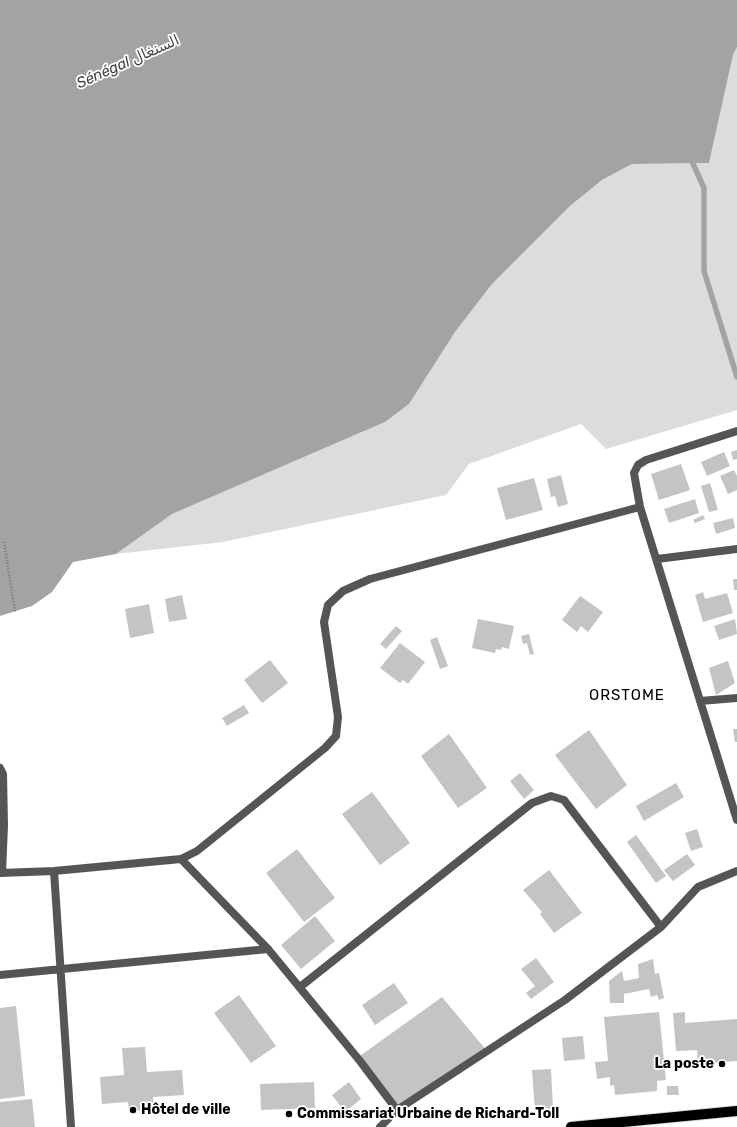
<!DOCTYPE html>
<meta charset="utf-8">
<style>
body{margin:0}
canvas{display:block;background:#fff}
</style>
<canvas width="737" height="1127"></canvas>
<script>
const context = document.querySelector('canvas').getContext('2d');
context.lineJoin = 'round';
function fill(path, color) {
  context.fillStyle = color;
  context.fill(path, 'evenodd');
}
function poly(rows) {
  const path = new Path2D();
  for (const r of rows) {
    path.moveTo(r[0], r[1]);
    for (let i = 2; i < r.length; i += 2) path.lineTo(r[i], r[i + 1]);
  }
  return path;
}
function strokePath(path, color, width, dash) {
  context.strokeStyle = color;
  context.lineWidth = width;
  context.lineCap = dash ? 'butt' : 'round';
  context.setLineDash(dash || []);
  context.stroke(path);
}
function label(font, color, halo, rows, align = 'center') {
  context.font = font + ' Rubik,Cairo,sans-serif';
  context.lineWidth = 3.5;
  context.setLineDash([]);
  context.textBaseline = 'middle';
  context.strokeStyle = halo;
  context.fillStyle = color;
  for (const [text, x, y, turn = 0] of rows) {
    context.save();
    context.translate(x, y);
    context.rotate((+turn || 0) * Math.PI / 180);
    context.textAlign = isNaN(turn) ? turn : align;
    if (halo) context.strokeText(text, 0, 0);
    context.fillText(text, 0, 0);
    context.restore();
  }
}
fill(poly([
 [737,47,737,410,606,449,581,424,469,464,446,495,223,542,116,554,172,514,385,422,409,404,455,332,492,284,570,206,602,180,632,164,709,163,733,55]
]), '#dcdcdc');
fill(poly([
 [0,0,737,0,737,47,733,55,709,163,632,164,602,180,570,206,492,284,455,332,409,404,385,422,172,514,116,554,73,562,52,592,32,606,0,616]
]), '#a3a3a3');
strokePath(poly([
 [690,157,704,188,704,271,737,377]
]), '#a3a3a3', 5.5);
fill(poly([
 [737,450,737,459,733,460,731,452],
 [724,452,730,466,707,476,701,462],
 [681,464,690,490,659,500,651,474],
 [734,470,737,476,737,490,728,494,720,476],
 [561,475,568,504,558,507,555,496,551,497,547,479],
 [534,478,543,510,506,520,497,488],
 [710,483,718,510,709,512,701,486],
 [695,499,699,513,669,523,664,509],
 [703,515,705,519,695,523,693,520],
 [733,518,735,528,716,534,713,523],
 [733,579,737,579,737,590,734,590],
 [703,592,705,599,727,593,733,613,703,622,695,595],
 [182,595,187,619,169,622,165,599],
 [580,596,603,612,588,632,581,626,577,632,562,620],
 [149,604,154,633,130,638,125,609],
 [478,619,514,626,509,649,502,647,501,650,496,649,495,653,472,648],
 [735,619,737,634,719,640,714,626],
 [396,626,402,631,386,649,380,644],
 [529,634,534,654,530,655,527,643,523,644,521,636],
 [437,637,448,666,440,669,430,640],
 [400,643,425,662,408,684,403,680,400,683,380,668],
 [270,660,288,683,262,703,244,680],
 [728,661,735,683,716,695,709,668],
 [244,705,249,713,227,726,222,718],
 [733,729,737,729,737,742,735,742],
 [589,730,627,785,596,809,555,755],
 [449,734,487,788,458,808,421,756],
 [520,773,534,790,524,799,510,781],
 [676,783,684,797,644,821,636,806],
 [372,792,410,843,380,865,342,814],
 [697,829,703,847,691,851,685,833],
 [636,835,666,876,656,883,627,842],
 [297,849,335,898,304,922,266,873],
 [687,854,695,865,673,881,664,870],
 [549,870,582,913,554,933,540,914,542,912,523,890],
 [315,916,335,941,301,969,281,945],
 [536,958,554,982,531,999,526,993,535,986,521,969],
 [653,959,655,974,659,973,664,998,659,1000,657,995,651,997,649,989,624,994,624,1003,610,1003,609,981,622,971,624,981,639,978,638,964],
 [394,983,408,1003,375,1025,362,1005],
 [239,995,276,1046,251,1063,214,1013],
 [442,997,487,1051,396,1112,357,1058],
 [16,1006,25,1096,0,1099,0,1008],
 [659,1012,666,1080,657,1081,657,1091,615,1095,614,1085,610,1086,610,1077,597,1079,595,1062,608,1061,604,1017],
 [685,1012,685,1023,737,1019,737,1061,698,1064,697,1050,676,1051,673,1013],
 [583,1036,585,1059,564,1061,562,1038],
 [145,1047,147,1072,182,1070,184,1095,153,1097,154,1110,129,1111,128,1102,102,1104,100,1077,124,1075,122,1048],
 [551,1069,553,1109,535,1111,532,1070],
 [314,1082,315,1108,261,1110,260,1084],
 [349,1082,361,1099,345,1112,332,1095],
 [667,1086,678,1086,679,1095,667,1095],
 [32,1099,35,1127,0,1127,0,1102]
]), '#c4c4c4');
const primary = poly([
 [571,1127,737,1111]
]);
strokePath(primary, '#dbdbdb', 12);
strokePath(poly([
 [4,542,15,612]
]), '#777', 2.5, [1, 2]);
strokePath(poly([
 [0,768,3,774,4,825,2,873]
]), '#555', 8);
strokePath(poly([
 [737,431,646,460,638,465,634,473,640,507,737,820],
 [657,559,737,549],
 [700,701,737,698],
 [181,859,268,949,360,1061,397,1110],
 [54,871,71,1127],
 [0,873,54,871,181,859,197,851,325,748,336,736,338,717,324,622,328,605,343,591,370,579,640,507],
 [0,975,268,949],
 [300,987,532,803,551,796,564,800,661,927],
 [380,1127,397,1110,565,1000,661,927,698,887,737,871]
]), '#555', 8);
strokePath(primary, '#000', 10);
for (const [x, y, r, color] of [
 [722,1064,4,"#000"],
 [133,1110,4,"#000"],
 [289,1114,4,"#000"]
]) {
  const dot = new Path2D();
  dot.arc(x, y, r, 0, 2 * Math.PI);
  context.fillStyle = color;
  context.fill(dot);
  strokePath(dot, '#fff', 1.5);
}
label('bold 14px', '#000', '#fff', [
 ["La poste",714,1064,"right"],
 ["Hôtel de ville",141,1110],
 ["Commissariat Urbaine de Richard-Toll",297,1114]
], 'left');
label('italic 15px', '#444', '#fff', [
 ["Sénégal السنغال",128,62,-24]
]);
context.letterSpacing = '1px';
label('15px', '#000', '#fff', [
 ["ORSTOME",627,696]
]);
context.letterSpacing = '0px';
</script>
